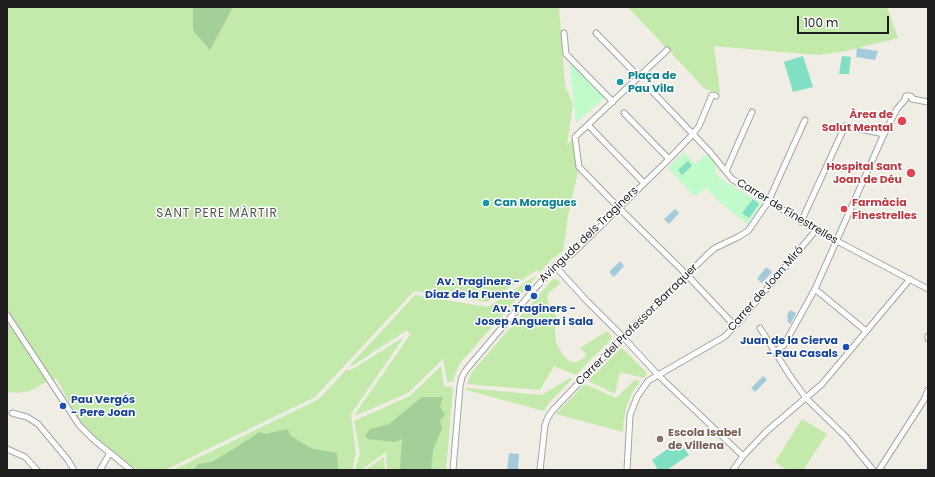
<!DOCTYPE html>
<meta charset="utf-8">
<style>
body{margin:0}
#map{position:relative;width:935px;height:477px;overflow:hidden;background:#efede4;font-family:Poppins,sans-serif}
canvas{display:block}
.frame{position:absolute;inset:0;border:8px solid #1e1e1e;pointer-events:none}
.scale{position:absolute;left:797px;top:16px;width:92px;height:18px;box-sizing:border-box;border:2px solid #1e1e1e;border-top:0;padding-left:5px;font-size:12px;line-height:14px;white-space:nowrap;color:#1e1e1e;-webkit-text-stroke:3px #fff;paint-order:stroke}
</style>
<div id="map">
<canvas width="935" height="477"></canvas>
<div class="frame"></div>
<div class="scale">100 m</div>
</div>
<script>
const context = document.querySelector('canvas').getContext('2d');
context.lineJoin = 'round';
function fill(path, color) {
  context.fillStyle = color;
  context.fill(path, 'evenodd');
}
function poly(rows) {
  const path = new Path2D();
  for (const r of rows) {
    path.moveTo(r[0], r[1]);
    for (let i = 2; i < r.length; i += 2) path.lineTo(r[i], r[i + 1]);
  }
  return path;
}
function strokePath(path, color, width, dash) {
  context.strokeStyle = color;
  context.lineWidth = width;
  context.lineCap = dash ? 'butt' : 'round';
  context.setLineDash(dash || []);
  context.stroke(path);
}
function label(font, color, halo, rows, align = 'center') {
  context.font = font + ' Poppins,sans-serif';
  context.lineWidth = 3;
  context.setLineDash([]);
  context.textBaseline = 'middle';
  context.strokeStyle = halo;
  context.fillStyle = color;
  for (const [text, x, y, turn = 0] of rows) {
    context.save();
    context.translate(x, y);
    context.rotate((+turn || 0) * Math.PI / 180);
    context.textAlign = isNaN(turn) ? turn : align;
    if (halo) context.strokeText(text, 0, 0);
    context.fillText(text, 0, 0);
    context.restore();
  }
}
fill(poly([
 [7,7,559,7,565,86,573,104,567,145,575,137,579,167,568,216,563,251,552,259,540,272,537,270,487,302,414,291,315,397,165,470,138,470,111,452,100,442,79,420,56,378,46,382,30,391,17,393,7,392],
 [628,7,887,7,898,38,846,51,818,55,714,46,720,93,705,89],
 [535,276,536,277,461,362,456,372,453,382,447,382,443,359,408,393,357,415,355,414,410,335,407,330,352,366,350,365,415,295,488,307],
 [553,279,557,280,561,283,548,293,547,300,556,316,555,330,556,343,562,354,567,359,572,362,577,362,584,358,586,355,585,352,581,349,580,348,607,331,612,337,611,339,576,375,554,366,540,390,467,384,472,372,477,366],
 [404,337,351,414,356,454,352,470,173,470,319,399,346,370,351,370],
 [622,348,646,372,646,375,644,378,620,372,615,394,588,381,620,349],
 [441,366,444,386,453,387,446,470,387,470,386,452,361,470,355,470,360,454,354,421,410,396],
 [570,378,572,379,549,403,544,411,466,390,466,388,542,395],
 [635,380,640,381,632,393,627,405,624,418,623,432,556,414,585,384,616,398],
 [802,419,827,434,803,470,787,470,775,462],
 [384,457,385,470,365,470]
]), '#c3eaaa');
fill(poly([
 [193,7,233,7,210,50,193,31],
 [422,397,443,397,440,407,445,414,440,421,442,428,433,450,431,470,400,470,402,439,395,442,368,439,365,436,370,429,389,424],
 [287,429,291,436,307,446,314,449,337,453,338,470,193,470,199,464,212,462,235,448,244,442,251,438,259,432,266,434]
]), '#a3cf99');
fill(poly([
 [569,59,605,97,576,123],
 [684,152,695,164,707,154,715,162,717,167,715,173,721,179,762,204,747,224,721,203,706,188,697,195,694,195,692,194,668,168]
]), '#c1facb');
fill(poly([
 [803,56,813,87,793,92,784,62],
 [842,56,851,57,849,74,839,74],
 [688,161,692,166,682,175,678,170],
 [753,199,759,204,749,218,742,213],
 [679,441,689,455,667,470,658,470,652,460]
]), '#81dfc4');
fill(poly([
 [857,48,878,51,875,60,856,57],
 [675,209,679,213,669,224,664,219],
 [620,261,624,266,614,277,609,272],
 [766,267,772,272,762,283,757,279],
 [790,310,796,313,791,323,790,324,787,321,788,319,787,315],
 [763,376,767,380,755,392,751,388],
 [509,453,519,454,518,470,507,470]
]), '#a4cadd');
const street = poly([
 [564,33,566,54,613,102],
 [596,33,639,77],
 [667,50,664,53,575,137,579,167,619,208,687,275,735,326],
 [651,90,710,152,732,179,816,230,928,289],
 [912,99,928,102],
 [624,113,669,159],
 [588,125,644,183],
 [726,171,752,112],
 [801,222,845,126,884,134],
 [555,266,587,301,623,337,658,375,743,456],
 [815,289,866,331],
 [7,315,79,425,94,440,131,470],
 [760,328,790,376,806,398,846,437,873,470],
 [928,336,928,339],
 [775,352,784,345,815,289,884,134,897,109,902,103,905,100,905,98,906,96,910,96,912,97,912,99],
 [12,413,27,417,38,424,68,460,74,470],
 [7,449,25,457,37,470],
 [100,470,110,453],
 [453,470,460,386,462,377,466,370,532,292,555,266,573,253,669,159,693,134,699,126,712,95,716,96],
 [540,470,545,425,548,417,553,410,623,337,708,254,715,248,738,237,748,231,768,202,805,120],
 [627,470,630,415,637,397,648,381,724,337,739,322,816,230],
 [733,470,743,456,767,431,822,384,910,279],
 [879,470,924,400,928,390]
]);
strokePath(street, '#a5a5a5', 7);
strokePath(street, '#fff', 5);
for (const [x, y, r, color] of [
 [620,82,4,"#0f9aa8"],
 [902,121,5,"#e0444e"],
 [911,173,5,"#e0444e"],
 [486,203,4,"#0f9aa8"],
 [844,209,4,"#e0444e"],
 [528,288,4,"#1a4fb4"],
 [534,296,4,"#1a4fb4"],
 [846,347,4,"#1a4fb4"],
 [63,406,4,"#1a4fb4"],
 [660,439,4,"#8d6e63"]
]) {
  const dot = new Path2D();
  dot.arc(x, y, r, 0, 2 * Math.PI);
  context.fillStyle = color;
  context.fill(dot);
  strokePath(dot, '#fff', 1.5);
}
label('bold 11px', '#0d838f', '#fff', [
 ["Plaça de",628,76],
 ["Pau Vila",628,89],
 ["Can Moragues",494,203]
], 'left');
label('bold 11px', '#be3a42', '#fff', [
 ["Àrea de",893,115],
 ["Salut Mental",893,128],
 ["Hospital Sant",902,167],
 ["Joan de Déu",902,180],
 ["Farmàcia",852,203,"left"],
 ["Finestrelles",852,216,"left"]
], 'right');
label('11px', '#1e1e1e', '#fff', [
 ["Carrer de Finestrelles",787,212,31],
 ["Avinguda dels Traginers",589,235,-44],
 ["Carrer de Joan Miró",766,289,-49],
 ["Carrer del Professor Barraquer",637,325,-45]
]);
label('bold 11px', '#164399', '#fff', [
 ["Av. Traginers -",520,282],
 ["Diaz de la Fuente",520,295],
 ["Av. Traginers -",534,309,"center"],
 ["Josep Anguera i Sala",534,322,"center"],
 ["Juan de la Cierva",838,341],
 ["- Pau Casals",838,354],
 ["Pau Vergós",71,400,"left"],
 ["- Pere Joan",71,413,"left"]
], 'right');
label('bold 11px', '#785e54', '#fff', [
 ["Escola Isabel",668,433],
 ["de Villena",668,446]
], 'left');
context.letterSpacing = '1px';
label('12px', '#515151', '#fff', [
 ["SANT PERE MÀRTIR",217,214]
]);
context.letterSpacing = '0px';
</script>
